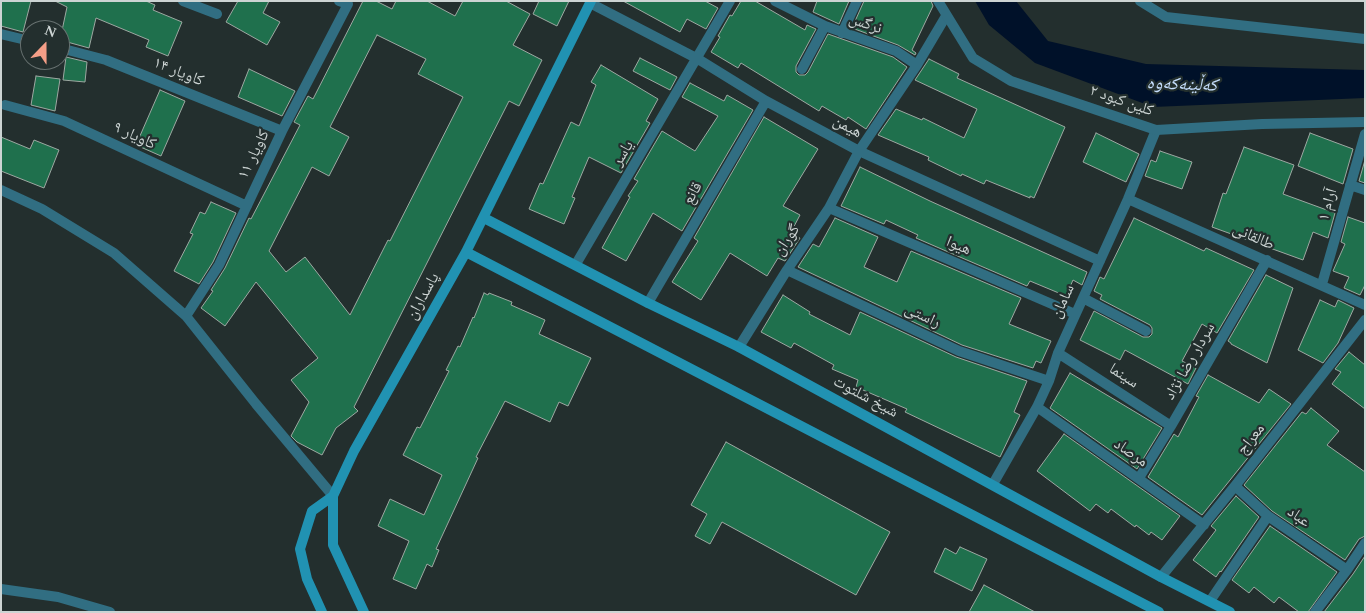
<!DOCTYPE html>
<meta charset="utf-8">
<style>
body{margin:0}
#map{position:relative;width:1366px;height:613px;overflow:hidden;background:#232f2e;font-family:Spectral,serif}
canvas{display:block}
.frame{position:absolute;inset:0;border:2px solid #ccd4d3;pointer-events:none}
.north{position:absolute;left:20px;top:20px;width:50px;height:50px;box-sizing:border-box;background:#232f2e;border:1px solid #677170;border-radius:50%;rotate:22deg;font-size:14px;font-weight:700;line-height:20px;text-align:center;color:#ccd4d3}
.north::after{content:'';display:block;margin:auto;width:18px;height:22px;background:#f49e87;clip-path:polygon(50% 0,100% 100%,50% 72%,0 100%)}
</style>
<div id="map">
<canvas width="1366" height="613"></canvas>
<div class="frame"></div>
<div class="north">N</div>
</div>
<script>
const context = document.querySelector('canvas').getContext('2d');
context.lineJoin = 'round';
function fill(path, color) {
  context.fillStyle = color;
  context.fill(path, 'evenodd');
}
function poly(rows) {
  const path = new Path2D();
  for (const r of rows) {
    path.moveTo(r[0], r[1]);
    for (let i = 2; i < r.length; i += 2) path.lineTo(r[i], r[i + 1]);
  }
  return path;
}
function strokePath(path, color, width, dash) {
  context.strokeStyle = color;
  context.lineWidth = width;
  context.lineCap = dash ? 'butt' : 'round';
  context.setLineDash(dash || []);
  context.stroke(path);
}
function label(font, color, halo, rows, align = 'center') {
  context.font = font + ' Spectral,"Noto Naskh Arabic",serif';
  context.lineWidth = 4.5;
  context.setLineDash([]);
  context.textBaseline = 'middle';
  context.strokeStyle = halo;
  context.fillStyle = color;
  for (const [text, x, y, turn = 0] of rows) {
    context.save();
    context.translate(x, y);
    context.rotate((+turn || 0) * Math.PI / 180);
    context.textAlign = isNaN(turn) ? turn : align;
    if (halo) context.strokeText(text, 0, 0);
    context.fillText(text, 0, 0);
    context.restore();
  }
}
fill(poly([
 [975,1,1016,1,1048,41,1146,64,1365,70,1365,98,1153,107,1035,63,989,25]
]), '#001129');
const building = poly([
 [1,1,31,1,23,32,1,26,1,1],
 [55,1,146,1,155,5,153,10,182,22,168,56,146,47,149,40,96,18,89,48,60,40,67,7,55,1],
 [238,1,269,1,263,13,280,22,267,45,226,22,238,1],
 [363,1,376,1,392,9,396,1,427,1,455,16,463,1,506,1,530,14,513,45,542,60,519,106,509,101,354,407,358,411,336,428,322,455,297,442,291,436,309,402,291,380,318,358,256,282,225,326,201,308,213,291,211,290,225,268,249,218,251,219,300,125,294,122,308,96,313,99,363,1],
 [377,35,426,59,418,74,463,97,390,241,388,240,350,315,305,257,286,272,269,251,312,167,329,176,349,137,330,127,377,35],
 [539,1,569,1,557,26,533,14,539,1],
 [623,1,705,1,718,8,706,29,687,19,680,32,623,1],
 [741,1,755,1,805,30,807,25,816,29,796,66,796,72,799,75,805,75,808,72,828,34,893,57,907,67,866,129,848,117,846,120,822,106,819,111,741,63,738,68,711,52,720,37,718,36,730,15,732,16,741,1],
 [817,1,849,1,839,24,813,12,817,1],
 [864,1,931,1,933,6,912,50,916,53,915,55,898,45,852,28,864,1],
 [66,57,87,62,85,82,63,80,66,57],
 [640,58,677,77,670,90,633,71,640,58],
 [929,59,959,74,957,78,1065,127,1034,198,1030,196,1030,198,986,180,984,184,962,174,961,176,928,160,929,157,878,135,896,109,922,120,923,118,964,138,977,109,915,80,929,59],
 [601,65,658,99,646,121,650,123,621,173,589,157,572,197,575,198,564,224,529,209,540,183,543,184,571,122,579,126,596,85,591,82,601,65],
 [249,69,295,91,282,116,238,97,249,69],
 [36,76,60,79,55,111,31,105,36,76],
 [690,83,724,101,727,95,753,110,682,231,653,213,626,261,602,248,630,197,628,196,638,181,634,179,662,131,695,151,718,116,682,97,690,83],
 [160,90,185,101,161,156,136,145,160,90],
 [764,117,818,149,783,206,800,215,790,234,800,238,785,261,778,258,767,276,730,253,701,300,672,282,698,241,694,238,764,117],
 [1096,133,1139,154,1126,182,1083,162,1096,133],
 [1310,133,1353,149,1343,184,1298,166,1310,133],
 [1,137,30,149,34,140,59,150,44,188,1,171,1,137],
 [1244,147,1294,165,1283,194,1335,213,1328,238,1313,232,1303,260,1212,227,1223,193,1226,194,1244,147],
 [1160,151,1192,162,1182,189,1145,176,1151,160,1156,162,1160,151],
 [1365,160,1365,183,1359,181,1365,160],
 [860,167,930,201,1087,272,1082,285,1073,280,1066,296,1030,281,1027,286,916,238,918,235,886,220,884,224,841,206,860,167],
 [211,202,236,213,213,262,199,284,174,271,193,234,190,233,200,212,205,214,211,202],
 [1348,217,1365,223,1365,285,1360,295,1344,288,1349,277,1333,271,1345,244,1341,242,1348,217],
 [835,218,878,237,864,267,897,282,911,251,1021,298,1009,324,1051,341,1041,363,1036,361,1033,368,962,345,798,267,813,244,819,247,835,218],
 [1134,218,1204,251,1206,248,1254,270,1217,333,1202,324,1182,361,1196,368,1188,384,1125,350,1120,360,1080,340,1094,311,1143,337,1149,337,1152,334,1152,328,1150,325,1100,299,1102,295,1094,291,1100,277,1104,279,1134,218],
 [1266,275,1293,288,1267,363,1231,344,1231,343,1228,341,1266,275],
 [484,293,488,295,489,293,512,302,511,305,545,320,539,334,591,358,568,406,559,402,550,422,505,401,476,457,478,458,436,549,439,550,432,567,427,564,416,589,393,579,409,541,378,526,390,499,424,515,442,475,403,455,417,427,420,428,449,371,446,370,458,346,460,347,473,317,474,318,484,293],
 [783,295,810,312,809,314,850,335,860,312,956,357,1027,381,1014,412,1020,415,1000,457,905,412,907,409,856,387,858,380,832,369,834,365,794,343,791,348,761,332,783,295],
 [1320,300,1335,307,1338,300,1354,308,1338,343,1323,363,1298,350,1320,300],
 [1349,352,1365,365,1365,409,1332,384,1341,372,1335,369,1349,352],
 [1070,373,1162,428,1137,469,1050,408,1070,373],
 [1208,375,1259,403,1269,389,1291,404,1202,515,1148,477,1174,434,1178,437,1199,397,1196,396,1208,375],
 [1311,408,1339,431,1327,445,1365,472,1365,536,1359,539,1345,560,1272,511,1244,485,1302,412,1306,414,1311,408],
 [1064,434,1180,516,1162,540,1151,532,1149,535,1136,525,1135,527,1111,509,1108,513,1096,504,1090,511,1037,471,1064,434],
 [726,442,890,532,856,595,722,522,710,544,695,536,707,514,691,505,726,442],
 [1236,496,1259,517,1221,572,1220,571,1216,577,1193,560,1216,530,1211,526,1236,496],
 [1270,526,1337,572,1308,612,1299,612,1279,597,1274,603,1254,587,1249,593,1232,580,1270,526],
 [960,547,987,559,972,591,934,572,945,548,956,554,960,547],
 [1365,556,1365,612,1324,612,1353,574,1365,556],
 [984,585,1035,612,969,612,984,585]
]);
fill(building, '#1f704d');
strokePath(building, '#9da8a2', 1);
strokePath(poly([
 [183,1,217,14],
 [775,1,825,26,896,51,917,65],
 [590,3,698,59,766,101,859,151,1100,261],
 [842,33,857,1],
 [1,34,30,41],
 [60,48,106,60,282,131],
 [802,69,825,26],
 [5,105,64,121,247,206],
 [1350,185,1365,190],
 [1,190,42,209,114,253,186,316,256,404,333,496],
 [1128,199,1365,305],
 [829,208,1075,314],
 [576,264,730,1],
 [787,270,959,351,1049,381],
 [1322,284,1365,134],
 [1083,298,1146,331],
 [648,303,766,101],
 [186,316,219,265,282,131,348,4,339,1],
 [739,347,787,270,829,208,859,151,917,65,946,16],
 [1058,353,1171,426],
 [1037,407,1204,525],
 [1139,478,1171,426,1267,260],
 [993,484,1037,407,1049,381,1058,353,1128,199,1156,130],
 [1235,486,1268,516,1347,570],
 [1161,577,1235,486,1365,320],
 [1,589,58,597,110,612],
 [1210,601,1268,516],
 [1315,612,1347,570,1365,543]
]), '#316e82', 10);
strokePath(poly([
 [938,1,973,58,1011,81,1156,130,1262,124,1365,122],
 [1140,1,1166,17,1365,39]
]), '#316e82', 10);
strokePath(poly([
 [484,218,648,303,739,347,1161,577,1230,612],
 [466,252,1159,612],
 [322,612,307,579,300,549,312,511,333,496],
 [364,612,333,545,333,496,354,451,466,252,591,1]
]), '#2192b2', 10);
label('16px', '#ccd4d3', '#232f2e', [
 ["نرگس",865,25,19],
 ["کاویار ۱۴",178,73,22],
 ["کلین کبود ۲",1121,102,19],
 ["هیمن",847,128,28],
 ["کاویار ۹",134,137,25],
 ["یاسر",624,154,-59],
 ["کاویار ۱۱",255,155,-64],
 ["قانع",694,194,-60],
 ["آرام ۱",1329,205,-74],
 ["طالقانی",1253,238,24],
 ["گوران",788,241,-56],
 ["هیوا",958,247,23],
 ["پاسداران",424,297,-61],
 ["سامان",1064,302,-65],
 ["راستی",922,317,25],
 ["سردار رضا نژاد",1191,362,-60],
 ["سینما",1123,377,33],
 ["شیخ شلتوت",865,398,28],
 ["معراج",1252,440,-52],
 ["مرصاد",1130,454,35],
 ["عباد",1298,518,35]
]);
label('italic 18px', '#c6dffe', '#232f2e', [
 ["کەڵینەکەوە",1182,86,2]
]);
</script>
